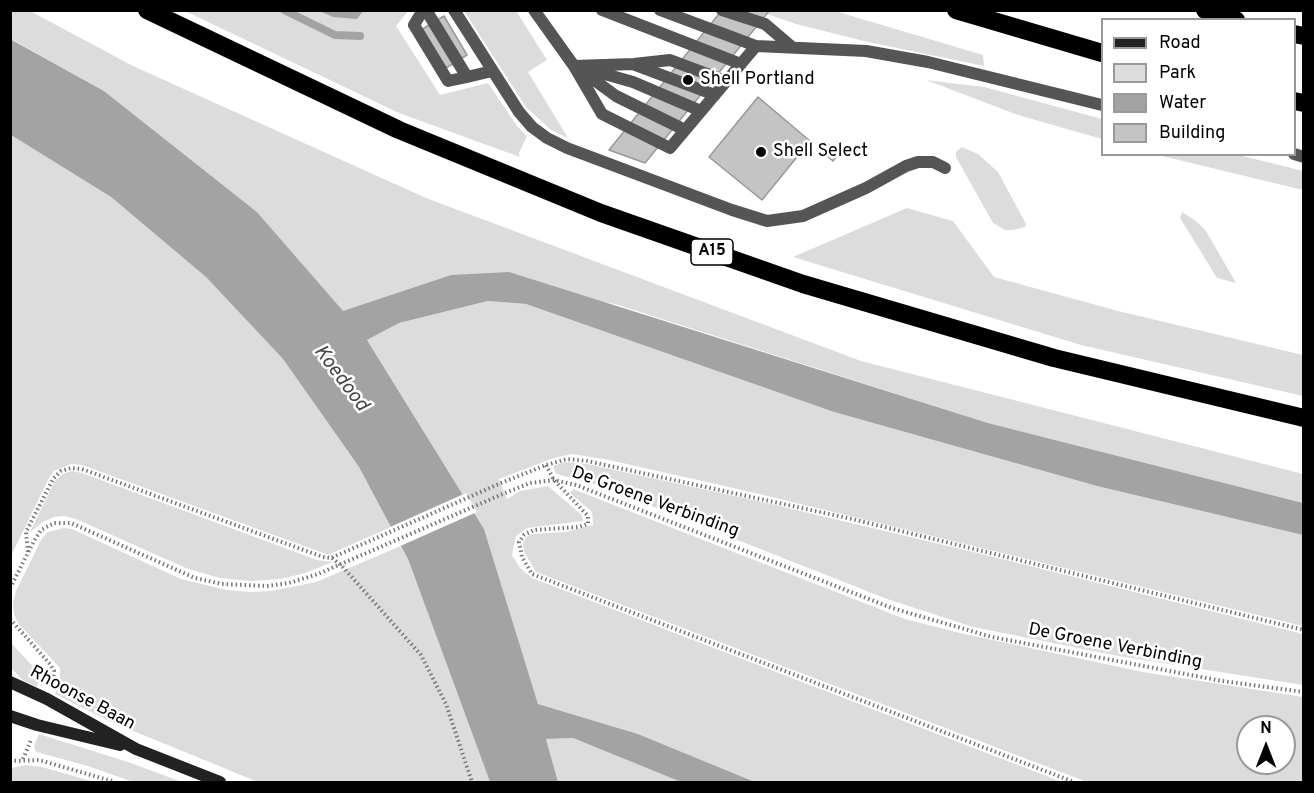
<!DOCTYPE html>
<style>
body{margin:0}
#map{position:relative;width:1314px;height:793px;overflow:hidden;background:#fff;font-family:Overpass,sans-serif}
canvas{display:block}
.frame{position:absolute;inset:0;border:12px solid #000;pointer-events:none}
.legend{position:absolute;left:1101px;top:18px;width:195px;height:138px;box-sizing:border-box;background:#fff;border:2px solid #999;margin:0;padding:8px 10px;list-style:none;font-size:18px;color:#000}
.legend li{display:flex;align-items:center;gap:12px;height:30px}
.legend b{width:30px;border:2px solid #999}
.north{position:absolute;left:1236px;top:715px;width:60px;height:60px;box-sizing:border-box;background:#fff;border:2px solid #999;border-radius:50%;rotate:0deg;font-size:16px;font-weight:700;line-height:24px;text-align:center;color:#000}
.north::after{content:'';display:block;margin:auto;width:21px;height:27px;background:#000;clip-path:polygon(50% 0,100% 100%,50% 72%,0 100%)}
</style>
<div id="map">
<canvas width="1314" height="793"></canvas>
<div class="frame"></div>
<ul class="legend">
<li><b style="height:8px;background:#222"></b>Road</li>
<li><b style="height:16px;background:#dcdcdc"></b>Park</li>
<li><b style="height:16px;background:#a3a3a3"></b>Water</li>
<li><b style="height:16px;background:#c4c4c4"></b>Building</li>
</ul>
<div class="north">N</div>
</div>
<script>
const context = document.querySelector('canvas').getContext('2d');
context.lineJoin = 'round';
function fill(path, color) {
  context.fillStyle = color;
  context.fill(path, 'evenodd');
}
function poly(rows) {
  const path = new Path2D();
  for (const r of rows) {
    path.moveTo(r[0], r[1]);
    for (let i = 2; i < r.length; i += 2) path.lineTo(r[i], r[i + 1]);
  }
  return path;
}
function strokePath(path, color, width, dash) {
  context.strokeStyle = color;
  context.lineWidth = width;
  context.lineCap = dash ? 'butt' : 'round';
  context.setLineDash(dash || []);
  context.stroke(path);
}
function label(font, color, halo, rows, align = 'center') {
  context.font = font + ' Overpass,sans-serif';
  context.lineWidth = 5;
  context.setLineDash([]);
  context.textBaseline = 'middle';
  context.strokeStyle = halo;
  context.fillStyle = color;
  for (const [text, x, y, turn = 0] of rows) {
    context.save();
    context.translate(x, y);
    context.rotate((+turn || 0) * Math.PI / 180);
    context.textAlign = isNaN(turn) ? turn : align;
    if (halo) context.strokeText(text, 0, 0);
    context.fillText(text, 0, 0);
    context.restore();
  }
}
fill(poly([
 [11,11,30,11,133,66,426,198,861,361,1303,474,1303,503,988,423,615,304,451,275,343,312,257,212,104,91,11,39],
 [185,11,408,11,396,26,440,95,488,83,517,126,527,136,519,153,520,157,399,113],
 [464,11,516,11,547,60,528,72,568,138,551,130,526,107],
 [758,11,835,11,983,55,984,66,868,42,796,24],
 [926,80,984,87,1102,119,1102,139,1018,115],
 [11,135,111,197,206,277,283,359,359,467,391,527,330,554,326,554,82,465,71,464,54,471,49,478,11,556],
 [962,147,978,154,998,172,1026,224,1025,227,1013,230,1005,230,993,223,956,157,956,152],
 [1158,155,1239,155,1303,171,1303,190],
 [907,208,953,221,994,277,1118,311,1303,355,1303,396,1081,345,793,257],
 [1182,212,1196,221,1206,231,1236,283,1217,278,1180,218],
 [488,301,526,304,834,412,1097,486,1303,535,1303,626,755,493,609,460,572,454,554,458,499,479,507,499,520,491,548,486,582,515,583,521,527,528,516,536,512,555,520,568,532,578,1062,782,755,782,638,734,538,704,484,529,367,340,399,323],
 [565,462,587,464,767,503,994,557,1303,634,1303,685,1118,656,973,627,887,599,598,485,556,474,553,466],
 [72,471,82,473,317,560,333,562,305,573,281,579,251,581,220,578,188,569,76,519,64,516,54,517,43,522,30,532,55,481,63,474],
 [573,489,905,619,960,633,1143,672,1303,697,1303,782,1087,782,536,572,524,552,523,543,526,537,532,534,565,532,593,525,592,512,570,493],
 [1248,727,1284,727,1284,763,1248,763],
 [64,528,72,529,181,579,227,590,250,592,271,591,316,582,401,546,408,559,490,782,258,782,109,721,55,694,60,680,60,668,18,623,14,614,13,603,16,591,42,538,48,532],
 [11,643,41,675,37,687,24,681,11,668],
 [39,734,131,763,182,782,133,782,88,766,40,753,36,752,34,746],
 [573,738,681,782,558,782,546,739],
 [26,765,42,767,95,782,11,782,11,768]
]), '#dcdcdc');
fill(poly([
 [319,11,363,10,363,11,357,19,333,17],
 [10,39,104,91,257,212,343,311,451,275,509,272,988,423,1303,503,1303,535,1097,486,834,412,526,304,488,301,399,323,367,340,484,529,538,704,638,734,755,782,681,782,573,738,546,739,558,782,490,782,408,559,359,467,283,359,206,277,111,197,11,135]
]), '#a3a3a3');
fill(poly([
 [466,493,477,512,398,547,388,528]
]), '#fff');
strokePath(poly([
 [284,10,335,35,360,36]
]), '#a3a3a3', 8);
const building = poly([
 [722,10,770,10,645,163,609,150,722,10],
 [444,16,467,55,438,73,414,34,444,16],
 [758,97,810,141,762,200,709,157,758,97],
 [828,144,839,154,833,161,822,152,828,144]
]);
fill(building, '#c4c4c4');
strokePath(building, '#999', 1.5);
strokePath(poly([
 [546,465,554,480,588,516,588,524,578,527,534,530,524,535,519,542,522,557,532,574,1074,782],
 [28,552,26,532,53,479,61,471,71,468,82,469,323,557,331,558,501,483,546,465,567,459,587,461,852,519,1304,630],
 [332,558,342,566,421,655,446,704,472,782],
 [10,588,34,541,41,530,54,523,71,523,195,578,222,584,267,586,289,583,318,574,505,493,530,483,554,480,576,485,892,608,992,637,1222,681,1304,692],
 [10,619,50,664,54,671,53,683],
 [23,759,31,740],
 [10,761,39,760,115,782]
]), '#777', 4, [1.5, 3]);
strokePath(poly([
 [423,10,414,25,448,81,467,77],
 [426,10,467,77,492,71],
 [454,10,519,112,532,127,547,138,567,148,732,210,767,221,803,216,866,188,906,166,918,162,933,162,945,168],
 [534,10,574,66,602,114,670,148,756,46,866,51,928,62,1102,105],
 [602,10,741,64],
 [660,10,756,46],
 [722,10,765,24,792,47],
 [635,65,715,95],
 [574,66,634,64,670,60,726,81],
 [587,69,633,82,701,111],
 [582,71,616,96,685,130],
 [1294,154,1304,157]
]), '#555', 12);
strokePath(poly([
 [10,682,47,699,136,749,220,782],
 [10,716,37,725,120,745]
]), '#222', 12);
strokePath(poly([
 [147,10,399,130,601,213,803,284,1054,358,1304,418],
 [956,10,1102,53],
 [1205,10,1236,20],
 [1294,34,1304,36],
 [1294,101,1304,103]
]), '#000', 18);
for (const [x, y, r, color] of [
 [688,80,6,"#000"],
 [761,152,6,"#000"]
]) {
  const dot = new Path2D();
  dot.arc(x, y, r, 0, 2 * Math.PI);
  context.fillStyle = color;
  context.fill(dot);
  strokePath(dot, '#fff', 2);
}
for (const [x, y, w] of [
 [712,252,42]
]) {
  const box = new Path2D();
  box.roundRect(x - w / 2, y - 13, w, 26, 4.5);
  context.fillStyle = '#fff';
  context.fill(box);
  strokePath(box, '#000', 1.5);
}
label('bold 16px', '#000', null, [
 ["A15",712,252]
]);
label('18px', '#000', '#fff', [
 ["Shell Portland",700,80],
 ["Shell Select",773,152]
], 'left');
label('18px', '#000', '#fff', [
 ["De Groene Verbinding",655,503,20],
 ["De Groene Verbinding",1115,647,11],
 ["Rhoonse Baan",82,699,28]
]);
label('italic 20px', '#444', '#fff', [
 ["Koedood",340,379,53]
]);
</script>
